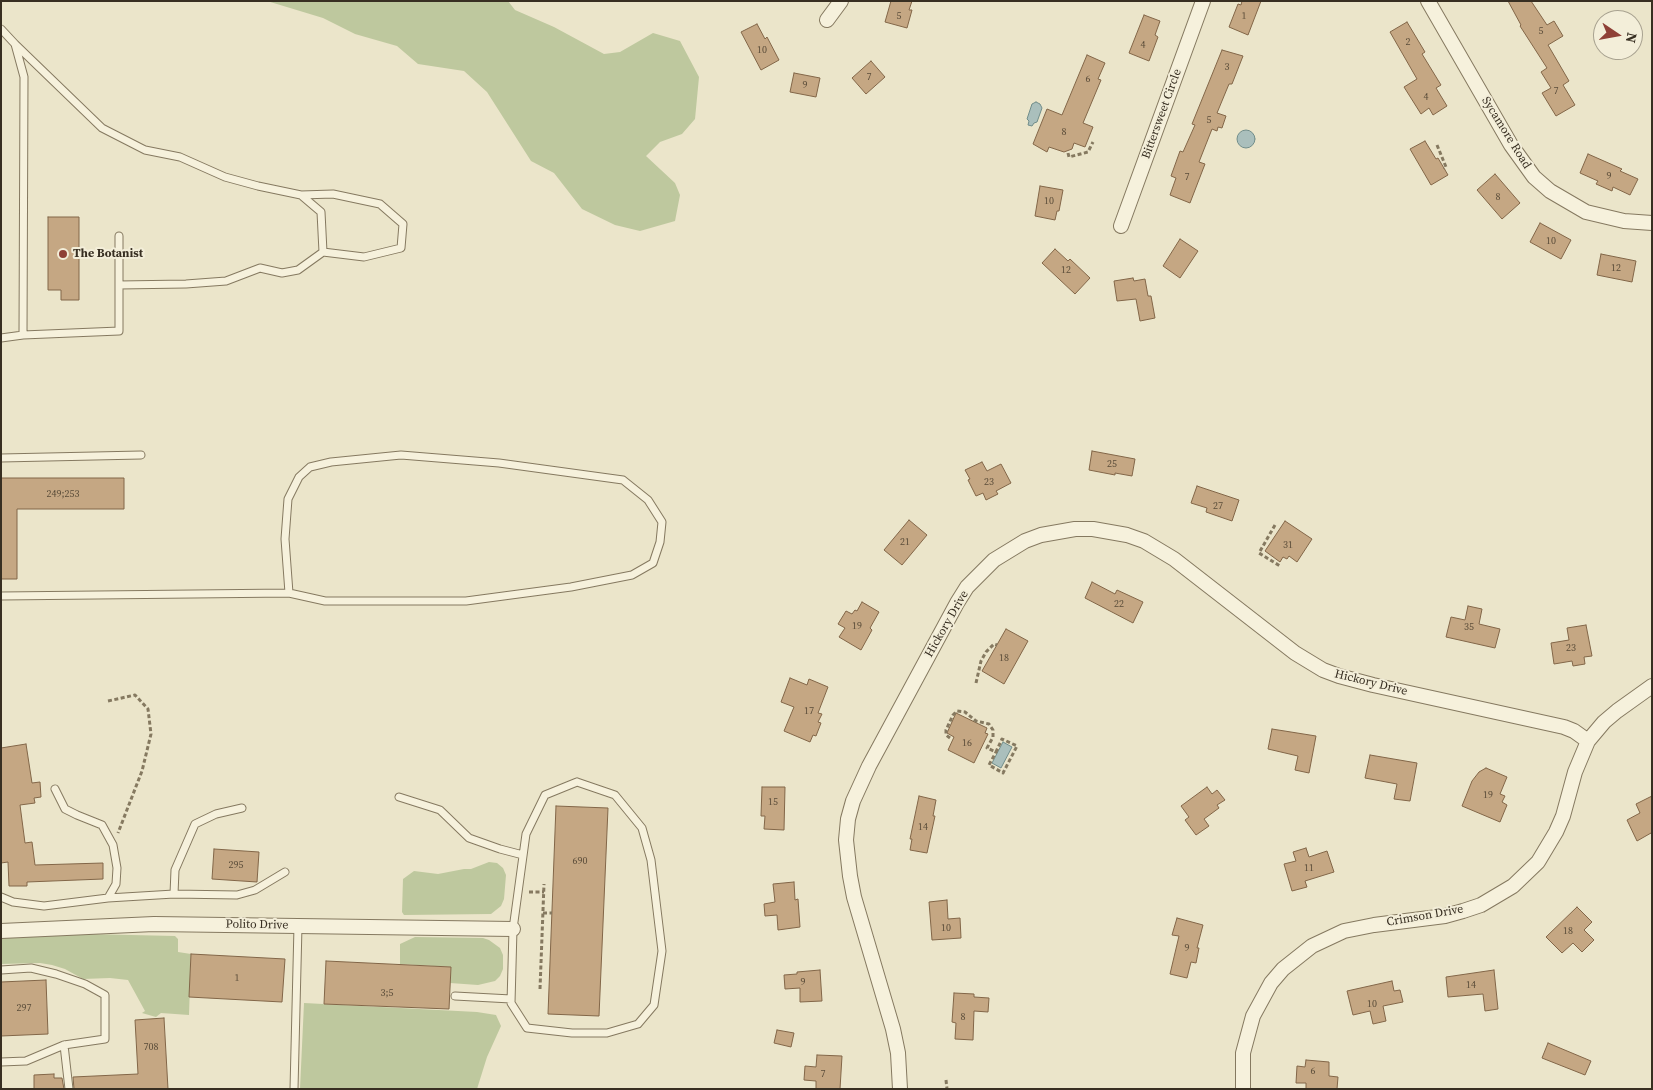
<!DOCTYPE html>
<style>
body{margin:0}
#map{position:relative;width:1653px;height:1090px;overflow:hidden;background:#ebe5ca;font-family:"Source Serif 4",serif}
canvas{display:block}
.frame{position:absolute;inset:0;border:2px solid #382f22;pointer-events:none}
.north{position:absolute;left:1593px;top:10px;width:50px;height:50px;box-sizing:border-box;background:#f3eed9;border:1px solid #a8a290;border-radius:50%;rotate:102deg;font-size:14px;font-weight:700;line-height:20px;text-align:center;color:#382f22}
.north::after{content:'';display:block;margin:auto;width:18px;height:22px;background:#8f4036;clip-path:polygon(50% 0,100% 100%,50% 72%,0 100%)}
</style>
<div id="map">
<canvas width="1653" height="1090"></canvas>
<div class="frame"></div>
<div class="north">N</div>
</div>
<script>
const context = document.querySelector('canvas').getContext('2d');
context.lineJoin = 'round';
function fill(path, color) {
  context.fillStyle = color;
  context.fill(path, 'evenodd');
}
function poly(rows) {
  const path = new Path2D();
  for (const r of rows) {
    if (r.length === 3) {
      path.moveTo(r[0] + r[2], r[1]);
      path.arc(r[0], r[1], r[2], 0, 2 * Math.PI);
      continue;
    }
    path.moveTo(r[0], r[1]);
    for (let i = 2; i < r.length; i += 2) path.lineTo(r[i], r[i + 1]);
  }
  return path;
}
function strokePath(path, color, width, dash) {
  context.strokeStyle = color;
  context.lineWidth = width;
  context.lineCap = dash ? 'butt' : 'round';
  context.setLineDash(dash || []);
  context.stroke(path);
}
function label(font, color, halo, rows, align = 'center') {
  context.font = font + ' "Source Serif 4",serif';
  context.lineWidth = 4;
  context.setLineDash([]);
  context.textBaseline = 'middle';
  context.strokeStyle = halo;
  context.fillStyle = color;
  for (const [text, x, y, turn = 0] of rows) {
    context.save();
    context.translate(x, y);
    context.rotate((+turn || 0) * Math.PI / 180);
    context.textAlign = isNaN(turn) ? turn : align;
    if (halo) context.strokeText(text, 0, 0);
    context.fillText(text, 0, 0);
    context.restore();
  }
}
fill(poly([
 [267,1,508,1,515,10,554,27,604,54,620,52,653,33,680,41,699,77,695,119,682,134,660,142,646,156,675,183,680,195,675,221,640,231,615,225,582,209,554,173,531,161,487,92,464,71,418,64,397,46,355,34,323,18],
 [489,862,497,863,503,868,506,875,504,899,501,906,491,914,404,915,402,912,403,879,414,871,438,874,464,869,471,869],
 [87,934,175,936,178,939,178,952,191,954,189,1015,161,1013,156,1017,142,1013,145,1011,128,980,110,978,83,979,65,969,52,965,40,963,1,964,1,937],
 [415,937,483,938,489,940,500,948,503,955,503,969,500,976,495,981,478,985,450,983,451,967,400,964,400,944],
 [304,1003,477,1012,496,1015,501,1026,487,1057,477,1089,300,1089]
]), '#bec89e');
const water = poly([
 [1036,102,1040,104,1042,108,1037,122,1034,123,1032,126,1028,125,1029,121,1027,119,1032,104,1036,102],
 [1246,139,9],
 [1003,742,1012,747,1001,768,992,763,1003,742]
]);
fill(water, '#aabfbc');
strokePath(water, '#718d8a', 1);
const building = poly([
 [891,1,912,1,909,10,912,10,907,28,885,22,891,1],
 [1242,1,1261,1,1248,35,1229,27,1238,4,1241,5,1242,1],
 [1508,1,1531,1,1547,25,1554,21,1563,36,1548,45,1569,81,1563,85,1575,105,1556,116,1542,93,1551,88,1541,72,1547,68,1520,26,1521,25,1508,1],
 [1144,15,1160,21,1155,35,1158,37,1149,61,1129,53,1144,15],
 [1407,22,1425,52,1422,54,1441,85,1436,88,1447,106,1433,115,1429,108,1421,114,1404,87,1417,79,1390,32,1407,22],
 [757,24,765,39,767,37,779,60,761,70,741,32,757,24],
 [1222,50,1243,56,1232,84,1229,84,1217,113,1226,116,1222,128,1218,127,1217,131,1212,129,1199,162,1205,164,1190,203,1170,195,1176,178,1171,176,1180,151,1183,152,1195,125,1192,124,1222,50],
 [1087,55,1105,63,1098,79,1101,80,1083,123,1093,127,1085,147,1074,143,1072,149,1064,152,1049,147,1047,152,1033,144,1047,109,1062,115,1087,55],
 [871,61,885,77,866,94,852,78,871,61],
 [794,73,820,78,816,97,790,92,794,73],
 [1425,141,1436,159,1438,158,1448,175,1431,185,1410,149,1425,141],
 [1588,154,1622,169,1620,171,1638,179,1630,195,1613,187,1612,191,1596,184,1598,181,1580,173,1588,154],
 [1495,174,1520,203,1502,219,1477,190,1495,174],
 [1040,186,1063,190,1059,211,1057,211,1055,220,1035,216,1040,186],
 [48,217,79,217,79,300,61,300,61,290,48,290,48,217],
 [1540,223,1571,240,1561,259,1530,242,1540,223],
 [1180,239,1198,251,1180,278,1163,266,1180,239],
 [1055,249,1068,261,1070,259,1090,278,1075,294,1042,263,1055,249],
 [1601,254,1636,261,1632,282,1597,275,1601,254],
 [1133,278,1134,281,1145,279,1148,296,1151,296,1155,318,1140,321,1136,299,1117,301,1114,281,1133,278],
 [1092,451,1135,459,1132,476,1115,473,1115,475,1089,470,1092,451],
 [982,462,987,471,1001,464,1011,483,996,491,998,494,986,500,983,493,976,496,968,480,970,479,965,470,982,462],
 [1,478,124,478,124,509,17,509,17,579,1,579,1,478],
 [1197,486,1239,500,1232,521,1206,512,1207,508,1191,503,1197,486],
 [909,520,927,535,902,565,884,550,909,520],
 [1285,521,1312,539,1297,562,1289,556,1287,559,1283,557,1280,562,1265,551,1285,521],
 [1092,582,1115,594,1117,590,1143,602,1133,623,1085,598,1092,582],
 [862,602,879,612,870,628,872,630,861,650,839,637,845,628,838,624,846,611,852,614,855,610,857,611,862,602],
 [1468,606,1482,609,1479,624,1500,629,1495,648,1446,637,1451,617,1465,620,1468,606],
 [1586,625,1592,656,1584,657,1585,664,1573,666,1572,661,1554,664,1551,643,1569,640,1567,628,1586,625],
 [1006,629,1028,641,1004,684,982,671,1006,629],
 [790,678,807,685,809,679,828,687,818,713,822,714,818,722,821,723,816,736,813,735,810,742,784,731,794,707,781,702,790,678],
 [956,713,987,728,985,733,988,734,974,763,948,750,954,737,947,733,956,713],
 [1272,729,1316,736,1309,773,1295,770,1298,756,1268,749,1272,729],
 [26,744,32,783,40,782,41,797,34,798,35,803,20,805,25,843,32,842,35,865,103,863,103,879,27,882,27,886,9,886,8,862,1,863,1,748,26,744],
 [1370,755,1417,763,1410,801,1394,799,1397,784,1365,778,1370,755],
 [1486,768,1507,777,1500,794,1505,796,1502,802,1507,805,1500,822,1462,806,1472,781,1479,772,1486,768],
 [762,787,785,787,784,830,764,829,765,816,761,816,762,787],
 [1207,787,1212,794,1217,790,1225,800,1217,805,1219,808,1204,819,1209,826,1196,835,1185,820,1189,817,1181,806,1207,787],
 [919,796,936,800,933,816,935,816,927,853,910,850,912,839,910,839,919,796],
 [1652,796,1652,835,1651,833,1637,841,1627,820,1640,813,1636,804,1652,796],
 [556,806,608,808,599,1016,548,1014,556,806],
 [1306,848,1309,857,1327,851,1334,872,1305,881,1307,887,1292,891,1284,864,1296,861,1293,852,1306,848],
 [214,849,259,852,257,882,212,879,214,849],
 [794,882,795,900,798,899,800,927,778,930,777,915,765,916,764,904,775,902,773,884,794,882],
 [947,900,948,919,960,918,961,938,932,940,929,902,947,900],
 [1577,907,1592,922,1584,930,1594,940,1582,952,1573,943,1562,953,1546,937,1577,907],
 [1177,918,1203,925,1197,948,1199,948,1196,963,1191,962,1187,978,1170,974,1179,936,1172,935,1177,918],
 [191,954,285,959,282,1002,189,997,191,954],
 [326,961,451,967,449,1009,324,1004,326,961],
 [820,970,822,1001,800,1002,800,988,785,989,784,975,797,974,797,972,820,970],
 [1494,970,1498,1009,1485,1011,1483,994,1448,997,1446,977,1494,970],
 [46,980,48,1034,1,1036,1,982,46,980],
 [1392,981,1394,991,1400,990,1403,1002,1383,1006,1386,1021,1373,1024,1370,1011,1353,1015,1347,991,1392,981],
 [954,993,974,994,974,997,989,998,988,1012,974,1011,973,1040,955,1039,956,1023,952,1022,954,993],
 [164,1018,168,1089,74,1089,73,1077,138,1074,135,1020,164,1018],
 [777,1030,794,1033,791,1047,774,1043,777,1030],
 [1548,1043,1591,1061,1585,1075,1542,1058,1548,1043],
 [817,1055,842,1056,840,1089,816,1089,816,1081,804,1080,805,1066,816,1067,817,1055],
 [1306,1060,1329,1062,1329,1076,1338,1077,1337,1089,1306,1089,1306,1083,1296,1083,1297,1066,1305,1067,1306,1060],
 [54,1074,54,1078,62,1078,64,1089,34,1089,34,1075,54,1074]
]);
fill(building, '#c5a783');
strokePath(building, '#826648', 1);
const service = poly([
 [1,29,15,44,24,77,23,335,1,338],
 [15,44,102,128,145,150,180,157,225,177,258,186,301,195,321,212,323,252,364,257,401,248,403,224,380,204,333,194,301,195],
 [119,285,186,284,226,281,260,268,282,273,298,270,323,252],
 [23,335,119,331,119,236],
 [1,458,141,455],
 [1,596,289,593,325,601,466,601,571,587,632,575,653,563,660,542,662,522,648,500,623,480,499,463,401,455,331,462,310,467,299,477,288,499,285,539,289,593],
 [577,782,615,795,642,828,651,860,662,951,654,1005,638,1024,607,1033,572,1033,527,1028,511,1003,513,929,526,834,545,795,577,782],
 [399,797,440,810,469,838,500,849,523,855],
 [174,894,175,870,195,824,216,814,242,808],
 [1,897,13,902,44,906,108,898,116,884,117,868,113,845,102,825,77,815,65,809,55,789],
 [108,898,174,894,237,895,255,890,285,872],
 [1,970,31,968,56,974,85,984,105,995,105,1039,64,1045],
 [455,996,511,999],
 [1,1062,26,1061,64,1045,69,1089],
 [294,1089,298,926]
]);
const minor = poly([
 [1428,1,1511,145,1534,177,1550,191,1586,212,1624,221,1652,223],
 [827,20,841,1],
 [1121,226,1203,1],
 [1,931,154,924,513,929],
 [900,1089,898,1053,893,1029,854,897,850,876,846,840,848,819,853,801,869,766,957,603,967,587,994,560,1025,541,1041,535,1075,529,1093,529,1127,535,1144,541,1174,559,1295,653,1323,670,1339,676,1373,685,1564,727,1574,731,1588,741],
 [1243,1089,1243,1053,1253,1016,1271,983,1283,969,1312,946,1344,931,1374,925,1445,916,1463,911,1481,905,1513,886,1538,862,1556,832,1563,816,1575,772,1588,741,1604,722,1617,711,1652,686]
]);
strokePath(service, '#857960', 9);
strokePath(minor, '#857960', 16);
strokePath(poly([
 [1437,145,1446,167,1444,169],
 [1068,153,1069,157,1088,152,1093,142],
 [1275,525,1259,553,1280,566],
 [976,683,981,661,986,652,994,644,997,645],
 [108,701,135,695,148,709,151,734,142,771,118,833],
 [950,738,946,735,946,730,953,715,957,711,965,712,976,721,989,724,993,730,993,737,987,748,996,752,1002,739,1017,746,1003,773,989,765,996,752],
 [529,892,544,892],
 [543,913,552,913],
 [540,989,544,884],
 [946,1080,947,1089]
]), '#857960', 3, [4, 2.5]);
strokePath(service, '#f6f1dc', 7);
strokePath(minor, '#f6f1dc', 14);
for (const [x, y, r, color] of [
 [63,254,5,"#8f4036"]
]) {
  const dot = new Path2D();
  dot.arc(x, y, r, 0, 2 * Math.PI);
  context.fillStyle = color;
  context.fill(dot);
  strokePath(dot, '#f3eed9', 2);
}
label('10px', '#5b4d3a', null, [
 ["5",899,16],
 ["1",1244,16],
 ["5",1541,31],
 ["2",1408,42],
 ["4",1143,45],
 ["10",762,50],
 ["3",1227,67],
 ["7",869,77],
 ["6",1088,79],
 ["9",805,85],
 ["7",1556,91],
 ["4",1426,97],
 ["5",1209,120],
 ["8",1064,132],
 ["9",1609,176],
 ["7",1187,177],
 ["8",1498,197],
 ["10",1049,201],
 ["10",1551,241],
 ["12",1616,268],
 ["12",1066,270],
 ["25",1112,464],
 ["23",989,482],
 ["249;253",63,494],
 ["27",1218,506],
 ["21",905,542],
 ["31",1288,545],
 ["22",1119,604],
 ["19",857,626],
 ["35",1469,627],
 ["23",1571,648],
 ["18",1004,658],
 ["17",809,711],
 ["16",967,743],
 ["19",1488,795],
 ["15",773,802],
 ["14",923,827],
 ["690",580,861],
 ["295",236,865],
 ["11",1309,868],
 ["10",946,928],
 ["18",1568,931],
 ["9",1187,948],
 ["1",237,978],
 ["9",803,982],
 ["14",1471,985],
 ["3;5",387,993],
 ["10",1372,1004],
 ["297",24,1008],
 ["8",963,1017],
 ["708",151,1047],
 ["6",1313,1071],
 ["7",823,1074]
]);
label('12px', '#382f22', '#f3eed9', [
 ["Bittersweet Circle",1162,114,-70],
 ["Sycamore Road",1506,133,58],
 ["Hickory Drive",947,624,-60],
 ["Hickory Drive",1371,683,14],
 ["Crimson Drive",1425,916,-10],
 ["Polito Drive",257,925,1]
]);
label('bold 12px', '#382f22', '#f3eed9', [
 ["The Botanist",73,254]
], 'left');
</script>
